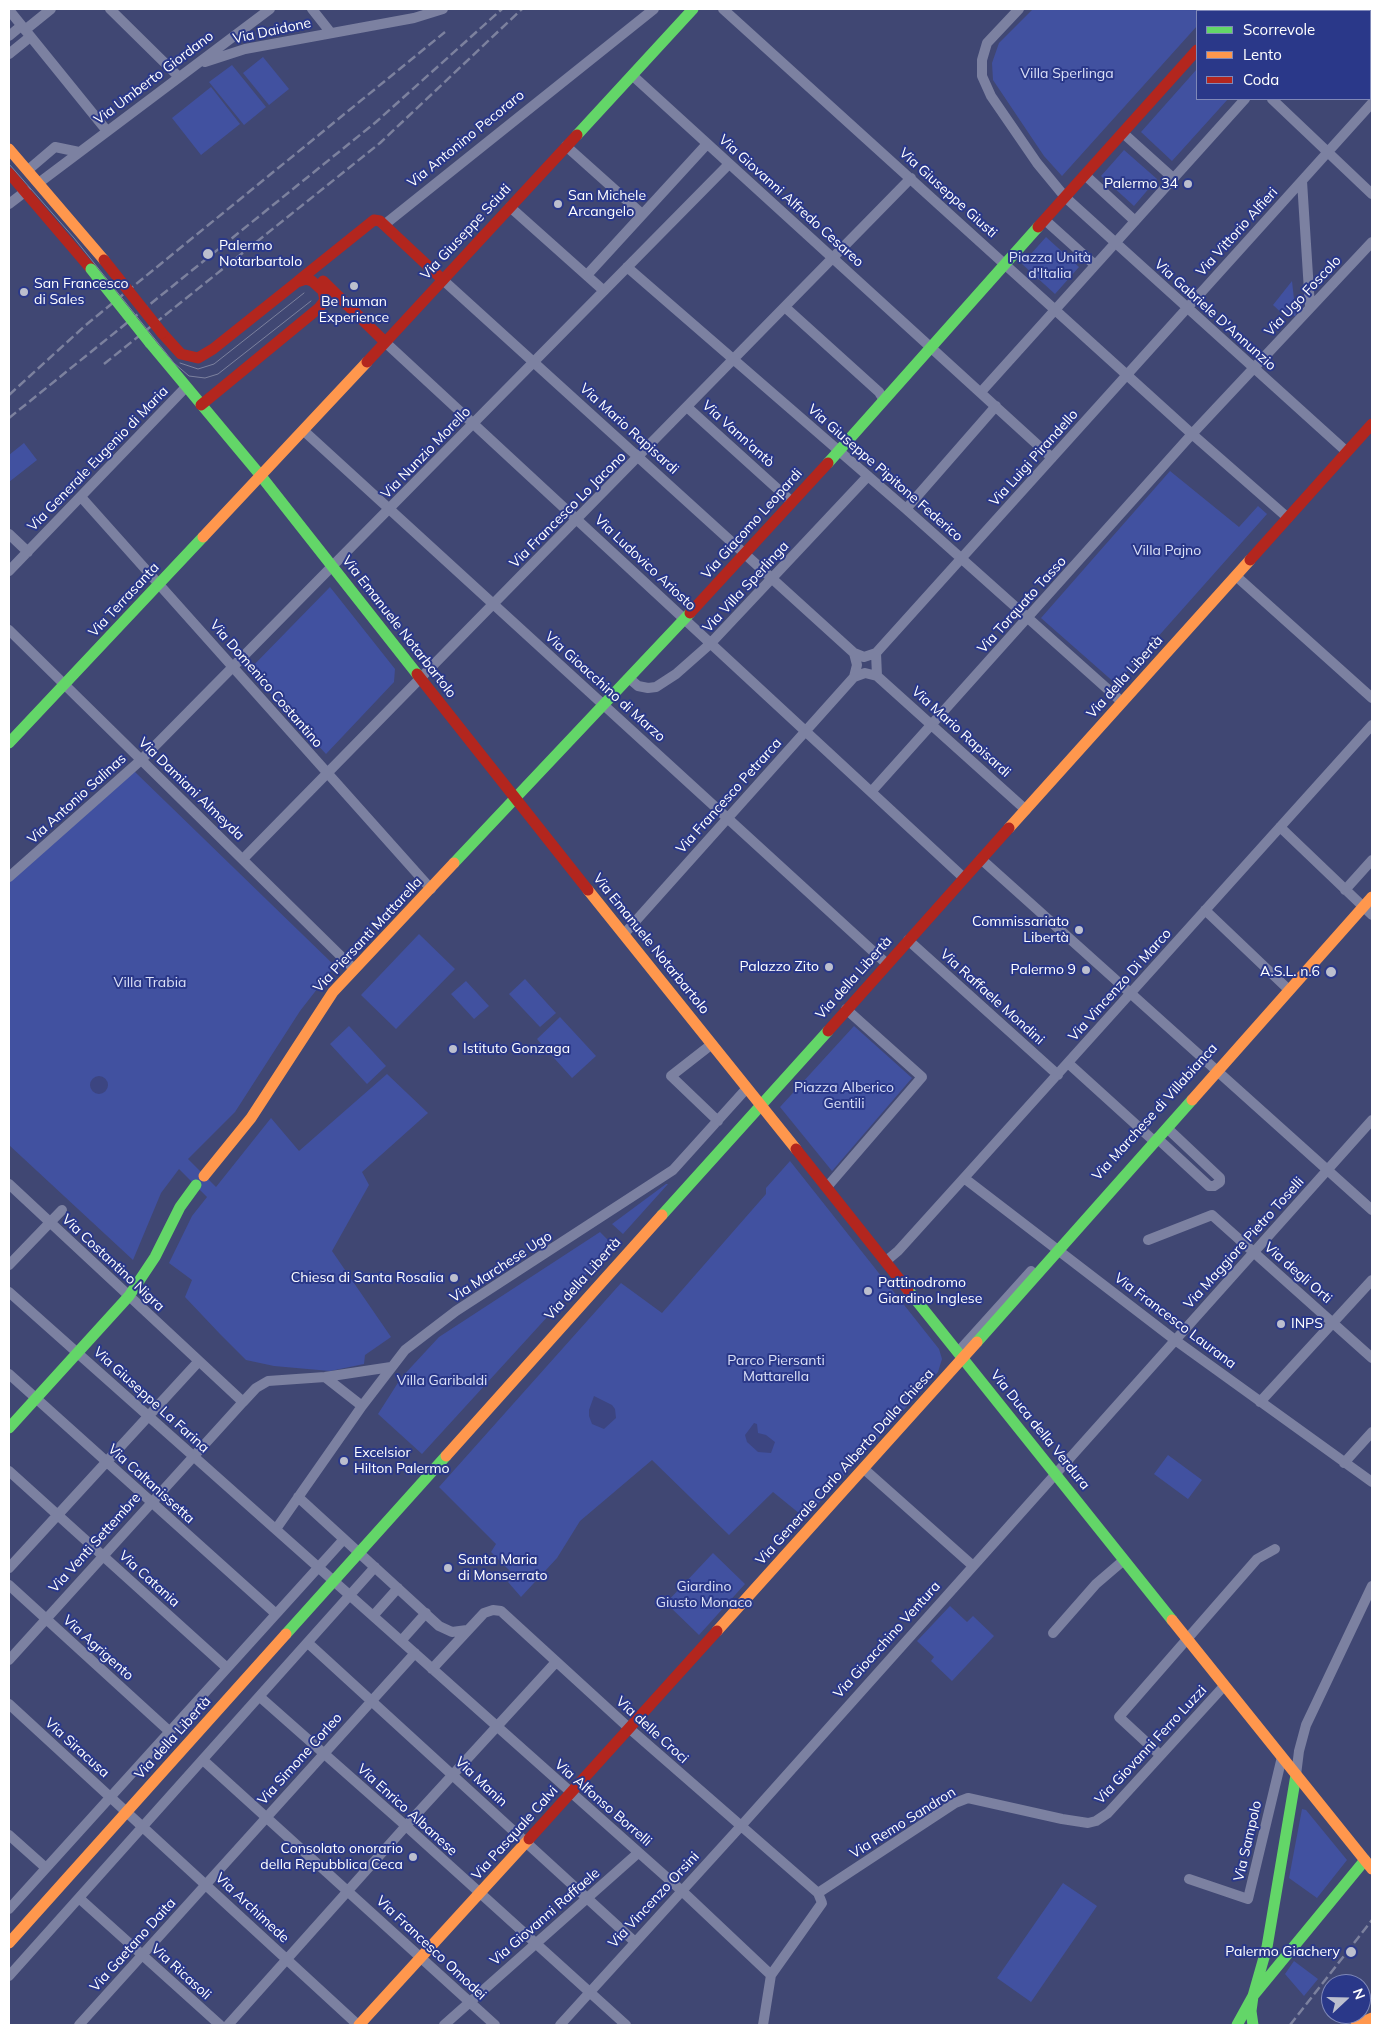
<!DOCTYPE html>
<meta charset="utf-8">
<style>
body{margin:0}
#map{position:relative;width:1381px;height:2034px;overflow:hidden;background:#404773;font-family:Mulish,sans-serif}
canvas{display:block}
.frame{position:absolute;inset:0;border:10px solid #fff;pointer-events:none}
.legend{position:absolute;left:1196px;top:10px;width:175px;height:90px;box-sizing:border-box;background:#2a3889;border:1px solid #7f88b8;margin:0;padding:6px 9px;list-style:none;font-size:15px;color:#fff}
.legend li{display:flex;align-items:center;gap:10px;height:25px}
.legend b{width:25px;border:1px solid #7f88b8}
.north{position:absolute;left:1321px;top:1974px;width:50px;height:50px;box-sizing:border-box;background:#2a3889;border:1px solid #7f88b8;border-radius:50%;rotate:69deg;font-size:14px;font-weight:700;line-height:20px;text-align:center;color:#fff}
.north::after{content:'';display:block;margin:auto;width:18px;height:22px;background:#bcbfce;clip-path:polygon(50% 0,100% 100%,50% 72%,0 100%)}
</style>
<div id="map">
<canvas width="1381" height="2034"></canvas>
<div class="frame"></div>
<ul class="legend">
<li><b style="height:6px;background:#63d668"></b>Scorrevole</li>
<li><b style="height:6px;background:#ff974d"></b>Lento</li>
<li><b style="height:6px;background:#b3261e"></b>Coda</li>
</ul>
<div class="north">N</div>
</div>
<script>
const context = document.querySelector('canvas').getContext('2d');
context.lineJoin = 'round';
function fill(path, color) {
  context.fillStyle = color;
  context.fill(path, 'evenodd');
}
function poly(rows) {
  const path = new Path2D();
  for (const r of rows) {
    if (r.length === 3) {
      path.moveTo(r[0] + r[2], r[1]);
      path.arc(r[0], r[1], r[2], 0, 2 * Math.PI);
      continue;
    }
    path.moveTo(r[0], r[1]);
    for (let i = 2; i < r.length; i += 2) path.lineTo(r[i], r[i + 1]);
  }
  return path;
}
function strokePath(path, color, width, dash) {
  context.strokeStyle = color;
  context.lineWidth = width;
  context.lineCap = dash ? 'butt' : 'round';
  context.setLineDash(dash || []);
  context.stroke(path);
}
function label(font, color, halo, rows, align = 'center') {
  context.font = font + ' Mulish,sans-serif';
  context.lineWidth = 4;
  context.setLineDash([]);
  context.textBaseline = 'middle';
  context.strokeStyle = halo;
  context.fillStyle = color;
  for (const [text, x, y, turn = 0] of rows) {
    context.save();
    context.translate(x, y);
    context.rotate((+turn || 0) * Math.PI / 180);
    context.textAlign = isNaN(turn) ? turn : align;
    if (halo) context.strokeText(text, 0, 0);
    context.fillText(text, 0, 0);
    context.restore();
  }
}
fill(poly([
 [1033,9,1213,9,1210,11,1197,11,1197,26,1062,176,1044,156,993,80,992,63,999,43],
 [263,57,289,89,269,105,243,73],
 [232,65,266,107,244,125,209,82],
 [1197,69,1197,99,1228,99,1172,161,1141,132],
 [211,87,240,124,201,155,172,118],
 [1124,150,1157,179,1134,206,1101,176],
 [1046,237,1079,267,1055,294,1022,264],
 [1292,281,1296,317,1291,313,1287,318,1273,305],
 [24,443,37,460,9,482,9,455],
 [1170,471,1239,527,1258,506,1267,514,1116,684,1041,618],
 [330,587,395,669,394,682,326,754,249,670],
 [134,771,335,966,300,1011,235,1112,188,1159,216,1187,271,1118,299,1151,387,1074,428,1113,362,1172,369,1185,332,1251,391,1337,365,1355,364,1364,330,1371,274,1366,246,1360,220,1334,185,1297,192,1280,169,1263,192,1216,207,1197,179,1169,161,1193,133,1260,9,1145,9,882],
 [419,934,455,969,396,1029,361,995],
 [525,979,556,1013,540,1027,509,994],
 [466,981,489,1006,474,1019,451,994],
 [560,1017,596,1056,572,1078,537,1039],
 [349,1026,386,1066,367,1084,330,1044],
 [854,1026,912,1078,832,1171,780,1107],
 [790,1161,939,1349,942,1359,938,1372,805,1518,773,1492,729,1535,652,1460,580,1521,557,1558,521,1597,508,1582,515,1576,491,1552,496,1544,439,1487,621,1283,662,1313,766,1194,766,1188],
 [666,1184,668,1184,623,1234,612,1224],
 [600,1232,613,1245,422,1454,378,1414,401,1378,439,1337],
 [1168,1455,1202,1480,1188,1499,1154,1474],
 [713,1553,745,1584,699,1635,666,1603],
 [950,1606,967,1622,973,1616,994,1636,952,1681,931,1661,934,1657,917,1641],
 [1302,1809,1306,1810,1347,1860,1317,1898,1289,1878],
 [1063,1883,1097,1906,1031,2002,997,1978],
 [1294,1961,1318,1979,1304,1996,1285,1974]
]), '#4151a0');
fill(poly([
 [99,1085,9],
 [594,1396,612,1405,615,1409,616,1418,604,1429,592,1424,589,1416,589,1410],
 [754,1423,757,1424,758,1433,766,1435,775,1442,771,1453,758,1452,747,1442,745,1435]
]), '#3c4581');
strokePath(poly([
 [110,9,179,77],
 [312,9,331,33],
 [723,9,1192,434,1288,518],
 [1019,9,987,43,982,60,982,76,991,96,1037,163,1065,197,1347,452],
 [1339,9,1342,11],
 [9,10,107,131],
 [25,30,51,9],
 [9,36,21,26],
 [1370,36,1372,39],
 [9,54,30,37],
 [205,62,245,49,414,18,443,9],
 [632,75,1052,458],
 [1272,99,1372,194],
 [1123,133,1173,178],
 [566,146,642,214],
 [28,170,55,147,79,152],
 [1085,175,1135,221],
 [1302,181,1310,307],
 [40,182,270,9],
 [9,204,26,191],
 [510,207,603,290],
 [1045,220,1095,265],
 [384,225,654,9],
 [627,267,906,509,1122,702],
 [587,275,707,144],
 [443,280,854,653,864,657,876,653],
 [786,308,879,392,884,400],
 [385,342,964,878],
 [981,392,1245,99],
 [687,407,792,502],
 [304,431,887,964],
 [81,497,431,889],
 [906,509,996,406],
 [9,534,28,552],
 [9,571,186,387],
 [1236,576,1372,698],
 [9,630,354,969],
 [876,653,1372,103],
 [876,653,877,676],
 [854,677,865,673,877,676,1026,810],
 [630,679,638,686,648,688,656,687,676,674,710,644,868,476],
 [871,792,1192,434,1372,242],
 [1280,827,1372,915],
 [243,859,911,178],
 [981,859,1372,1210],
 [9,877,141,760,729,164],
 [1345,890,1372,860],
 [1205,910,1289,990],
 [624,934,854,677,857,665,854,653],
 [908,940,1058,1075],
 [712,1044,671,1076,718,1121],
 [1068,1063,1154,1141],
 [1157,1138,1209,1186,1214,1186,1220,1182,1220,1178,1167,1128],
 [964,1178,1175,1340,1372,1482],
 [9,1184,243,1402,256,1388,268,1381,325,1377,391,1367],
 [827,1187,922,1077,846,1009],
 [1148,1240,1212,1215,1372,1358],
 [886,1261,898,1251,964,1178,1372,725],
 [9,1265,62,1210],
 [9,1292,682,1891,771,1975],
 [958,1352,1031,1271],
 [9,1374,275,1613],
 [325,1377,362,1406],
 [1260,1402,1372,1280],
 [1344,1463,1372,1432],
 [864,1469,972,1565],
 [9,1471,226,1667],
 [298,1497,439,1626,452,1632,467,1630],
 [276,1529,362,1406,405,1350,456,1311,673,1170,747,1088],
 [9,1568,199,1361],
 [9,1585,169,1731],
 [373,1616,398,1588],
 [1053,1633,1096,1584,1124,1560],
 [401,1641,426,1613],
 [308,1643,635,1942],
 [9,1660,243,1402],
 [432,1669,484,1613,493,1610,501,1611,630,1729,818,1893],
 [260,1697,406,1826,626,2025],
 [9,1704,358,2025],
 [1159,1754,1119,1717,1257,1559,1275,1549],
 [203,1760,495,2025],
 [1296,1775,1299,1751,1306,1725,1372,1586],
 [9,1835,46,1868],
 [1189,1879,1248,1899,1282,1757],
 [818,1893,955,1803,968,1798,1062,1819,1088,1823,1096,1821,1108,1813,1224,1686],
 [79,1898,220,2025],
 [9,1909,344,1539],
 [9,1976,375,1567],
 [79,2025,415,1653],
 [228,2025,413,1818,556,1662],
 [444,2025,638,1853],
 [560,2025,741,1826,1372,1120],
 [763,2025,771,1975,822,1903,818,1893]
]), '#7c81a1', 10);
strokePath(poly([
 [577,135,693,9],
 [150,343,261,476,417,674],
 [828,463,1038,227],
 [9,743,203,537],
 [454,863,690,613],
 [662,1215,828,1031],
 [908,1290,1172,1620],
 [977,1342,1192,1100],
 [9,1428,129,1296,155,1257,180,1207,196,1185],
 [286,1634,446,1456],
 [1237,2025,1253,1996,1267,1947,1296,1775],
 [1253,2025,1251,2011,1253,1996,1365,1860]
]), '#63d668', 11);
strokePath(poly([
 [1232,11,1234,9],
 [9,149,104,260],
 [203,537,367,362],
 [1009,828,1250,560],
 [588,890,796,1149],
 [1192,1100,1372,897],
 [204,1176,251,1118,333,992,454,863],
 [446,1456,662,1215],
 [1172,1620,1372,1869],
 [717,1631,977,1342],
 [9,1943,286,1634],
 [359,2025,529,1839],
 [1356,2025,1372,2018]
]), '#ff974d', 11);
strokePath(poly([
 [9,173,91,269],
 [1038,227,1197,50],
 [298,281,374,220,380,221,443,280],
 [323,281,385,342],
 [162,333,181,354,198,358,213,349,297,282,306,279,312,281,323,291,325,300,319,308,201,405],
 [367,362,577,135],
 [1250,560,1372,424],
 [690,613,828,463],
 [417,674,588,890],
 [828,1031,1009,828],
 [796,1149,908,1290],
 [529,1839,717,1631]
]), '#b3261e', 11);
strokePath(poly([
 [9,164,74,238,174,363,189,376,205,378,218,374,311,301],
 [180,363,198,369,214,364,304,293]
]), '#7c819e', 1);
strokePath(poly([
 [104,364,380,143,522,9],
 [9,395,87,324,445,32],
 [9,418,376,122,502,9],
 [1290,2025,1372,1920]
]), '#7c819e', 2.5, [9, 4]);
strokePath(poly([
 [91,269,150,343]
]), '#63d668', 11);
strokePath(poly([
 [104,260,162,333]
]), '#b3261e', 11);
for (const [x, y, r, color] of [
 [1188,184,5,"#bcbfce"],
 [558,204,5,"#bcbfce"],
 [208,254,6,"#bcbfce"],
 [354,286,5,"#bcbfce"],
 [24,292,5,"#bcbfce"],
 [1079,930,5,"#bcbfce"],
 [829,967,5,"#bcbfce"],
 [1086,970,5,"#bcbfce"],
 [1331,972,6,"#bcbfce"],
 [453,1049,5,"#bcbfce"],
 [454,1278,5,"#bcbfce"],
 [868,1291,5,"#bcbfce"],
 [1281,1324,5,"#bcbfce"],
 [344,1461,5,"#bcbfce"],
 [448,1568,5,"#bcbfce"],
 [413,1857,5,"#bcbfce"],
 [1351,1952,6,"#bcbfce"]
]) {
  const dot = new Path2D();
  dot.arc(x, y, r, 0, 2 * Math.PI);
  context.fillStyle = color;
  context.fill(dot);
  strokePath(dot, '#2a3889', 2);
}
label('14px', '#fff', '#2a3889', [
 ["Via Daidone",272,31,-12],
 ["Via Umberto Giordano",154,78,-37],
 ["Via Antonino Pecoraro",466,139,-39],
 ["Via Giuseppe Giusti",948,193,42],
 ["Via Giovanni Alfredo Cesareo",791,201,42],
 ["Via Giuseppe Sciuti",466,232,-47],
 ["Via Vittorio Alfieri",1237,232,-48],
 ["Via Ugo Foscolo",1303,296,-47],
 ["Via Gabriele D'Annunzio",1215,315,42],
 ["Via Mario Rapisardi",629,429,42],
 ["Via Vann'antò",738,434,42],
 ["Via Nunzio Morello",426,453,-46],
 ["Via Luigi Pirandello",1034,458,-48],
 ["Via Generale Eugenio di Maria",98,459,-46],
 ["Via Giuseppe Pipitone Federico",885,473,41],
 ["Via Francesco Lo Jacono",568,510,-45],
 ["Via Giacomo Leopardi",752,524,-48],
 ["Via Ludovico Ariosto",645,563,43],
 ["Via Villa Sperlinga",746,587,-47],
 ["Via Terrasanta",124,600,-47],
 ["Via Torquato Tasso",1022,605,-48],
 ["Via Emanuele Notarbartolo",399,627,52],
 ["Via della Libertà",1125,677,-48],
 ["Via Domenico Costantino",266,684,49],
 ["Via Gioacchino di Marzo",605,687,42],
 ["Via Mario Rapisardi",961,732,42],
 ["Via Damiani Almeyda",191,789,44],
 ["Via Francesco Petrarca",729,796,-48],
 ["Via Antonio Salinas",77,799,-42],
 ["Via Piersanti Mattarella",368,935,-47],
 ["Via Emanuele Notarbartolo",651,944,51],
 ["Via della Libertà",854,978,-48],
 ["Via Vincenzo Di Marco",1120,985,-48],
 ["Via Raffaele Mondini",992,997,42],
 ["Via Marchese di Villabianca",1155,1112,-48],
 ["Via Maggiore Pietro Toselli",1244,1243,-48],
 ["Via Costantino Nigra",113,1263,43],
 ["Via Marchese Ugo",501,1267,-33],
 ["Via degli Orti",1298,1273,41],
 ["Via della Libertà",583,1279,-48],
 ["Via Francesco Laurana",1175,1321,37],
 ["Via Giuseppe La Farina",151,1400,42],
 ["Via Duca della Verdura",1040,1430,51],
 ["Via Generale Carlo Alberto Dalla Chiesa",845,1467,-48],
 ["Via Caltanissetta",151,1484,42],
 ["Via Venti Settembre",95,1543,-48],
 ["Via Catania",149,1579,42],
 ["Via Gioacchino Ventura",887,1640,-48],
 ["Via Agrigento",98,1648,42],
 ["Via delle Croci",652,1730,42],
 ["Via della Libertà",173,1738,-48],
 ["Via Giovanni Ferro Luzzi",1151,1745,-47],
 ["Via Siracusa",77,1748,42],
 ["Via Simone Corleo",300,1759,-48],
 ["Via Manin",481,1782,43],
 ["Via Alfonso Borrelli",603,1803,41],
 ["Via Enrico Albanese",407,1810,42],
 ["Via Remo Sandron",903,1823,-32],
 ["Via Pasquale Calvi",515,1833,-48],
 ["Via Sampolo",1248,1841,-77],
 ["Via Vincenzo Orsini",654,1900,-47],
 ["Via Archimede",252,1908,43],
 ["Via Giovanni Raffaele",545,1917,-41],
 ["Via Gaetano Daita",133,1945,-48],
 ["Via Francesco Omodei",431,1948,43],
 ["Via Ricasoli",181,1972,42]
]);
label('14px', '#dbe0f7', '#2a3889', [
 ["Villa Sperlinga",1067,74],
 ["Piazza Unità",1050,258],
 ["d'Italia",1050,274],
 ["Villa Pajno",1167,551],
 ["Villa Trabia",150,983],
 ["Piazza Alberico",844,1088],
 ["Gentili",844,1104],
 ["Parco Piersanti",776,1361],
 ["Mattarella",776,1377],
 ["Villa Garibaldi",442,1381],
 ["Giardino",704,1587],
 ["Giusto Monaco",704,1603]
]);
label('14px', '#fff', '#2a3889', [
 ["Palermo 34",1178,184],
 ["San Michele",568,196,"left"],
 ["Arcangelo",568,212,"left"],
 ["Palermo",219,246,"left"],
 ["Notarbartolo",219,262,"left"],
 ["San Francesco",34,284,"left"],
 ["di Sales",34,300,"left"],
 ["Be human",354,302,"center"],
 ["Experience",354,318,"center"],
 ["Commissariato",1069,922],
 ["Libertà",1069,938],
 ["Palazzo Zito",819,967],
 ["Palermo 9",1076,970],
 ["A.S.L. n.6",1320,972],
 ["Istituto Gonzaga",463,1049,"left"],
 ["Chiesa di Santa Rosalia",444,1278],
 ["Pattinodromo",878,1283,"left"],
 ["Giardino Inglese",878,1299,"left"],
 ["INPS",1291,1324,"left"],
 ["Excelsior",354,1453,"left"],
 ["Hilton Palermo",354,1469,"left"],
 ["Santa Maria",458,1560,"left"],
 ["di Monserrato",458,1576,"left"],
 ["Consolato onorario",403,1849],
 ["della Repubblica Ceca",403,1865],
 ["Palermo Giachery",1340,1952]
], 'right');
</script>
